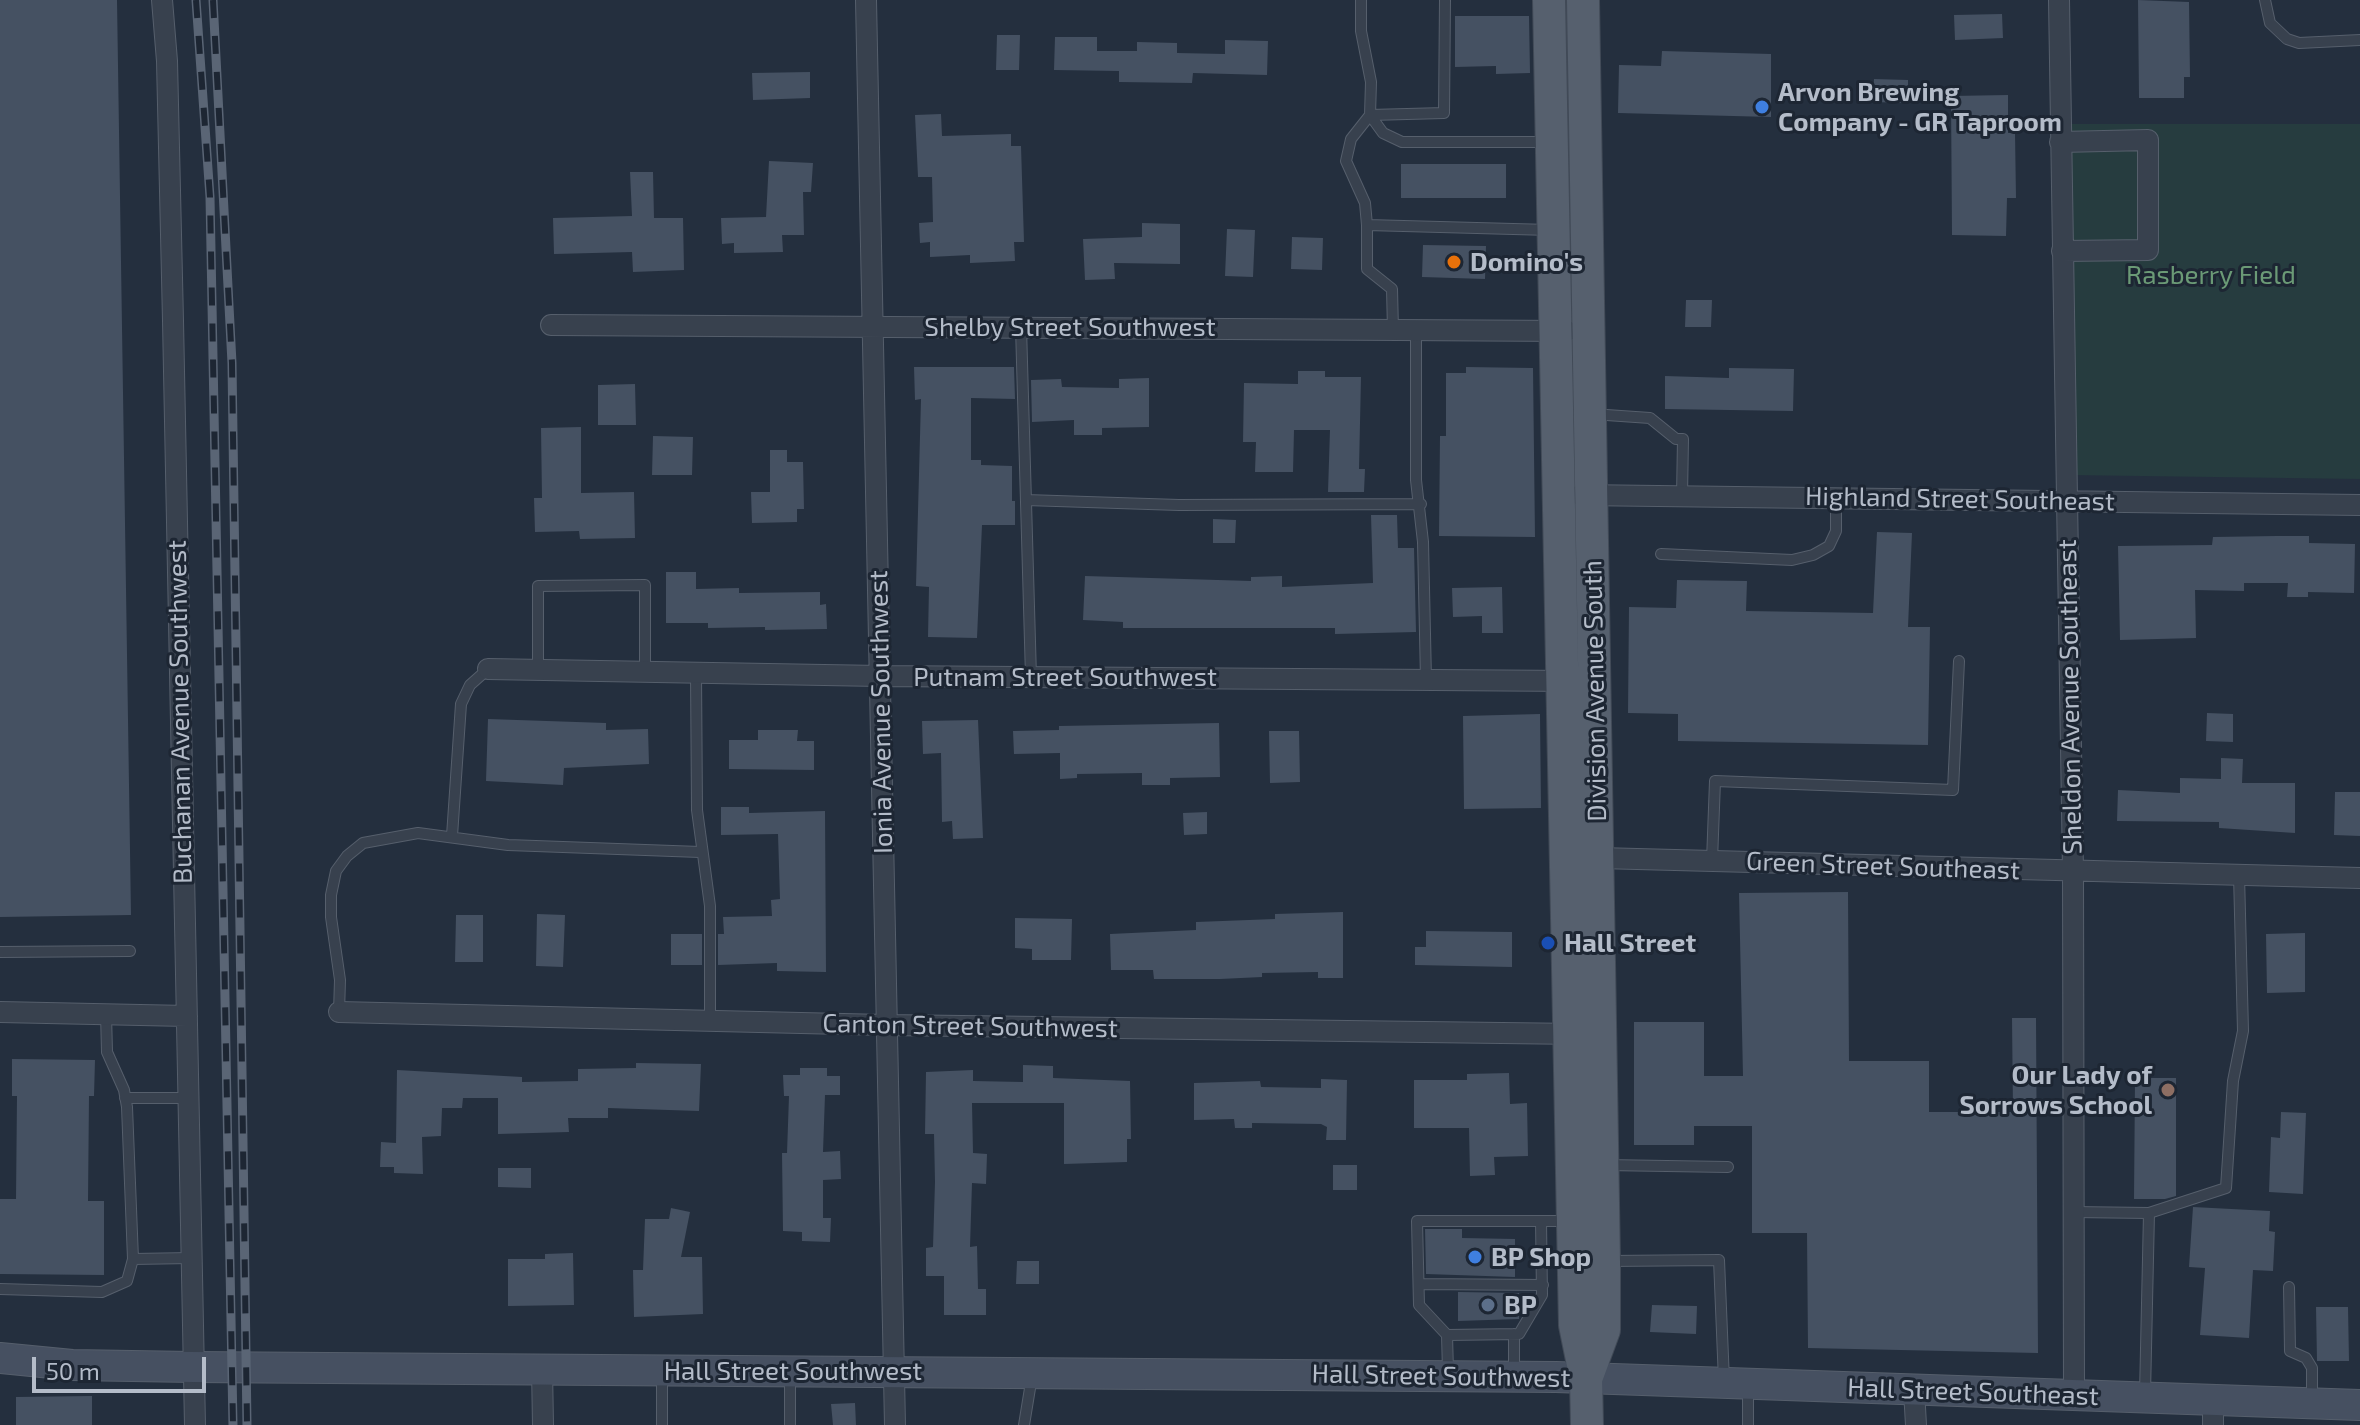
<!DOCTYPE html>
<style>
body{margin:0}
#map{position:relative;width:2360px;height:1425px;overflow:hidden;background:#242f3e;font-family:"Exo 2",sans-serif}
canvas{display:block}
.scale{position:absolute;left:32px;top:1357px;width:174px;height:36px;box-sizing:border-box;border:4px solid #b4bcc9;border-top:0;padding-left:10px;font-size:24px;line-height:28px;white-space:nowrap;color:#b4bcc9;-webkit-text-stroke:6px #1d2633;paint-order:stroke}
</style>
<div id="map">
<canvas width="2360" height="1425"></canvas>
<div class="scale">50 m</div>
</div>
<script>
const context = document.querySelector('canvas').getContext('2d');
context.lineJoin = 'round';
function fill(path, color) {
  context.fillStyle = color;
  context.fill(path, 'evenodd');
}
function poly(rows) {
  const path = new Path2D();
  for (const r of rows) {
    path.moveTo(r[0], r[1]);
    for (let i = 2; i < r.length; i += 2) path.lineTo(r[i], r[i + 1]);
  }
  return path;
}
function strokePath(path, color, width, dash) {
  context.strokeStyle = color;
  context.lineWidth = width;
  context.lineCap = dash ? 'butt' : 'round';
  context.setLineDash(dash || []);
  context.stroke(path);
}
function label(font, color, halo, rows, align = 'center') {
  context.font = font + ' "Exo 2",sans-serif';
  context.lineWidth = 6;
  context.setLineDash([]);
  context.textBaseline = 'middle';
  context.strokeStyle = halo;
  context.fillStyle = color;
  for (const [text, x, y, turn = 0] of rows) {
    context.save();
    context.translate(x, y);
    context.rotate((+turn || 0) * Math.PI / 180);
    context.textAlign = isNaN(turn) ? turn : align;
    if (halo) context.strokeText(text, 0, 0);
    context.fillText(text, 0, 0);
    context.restore();
  }
}
fill(poly([
 [2060,124,2360,124,2360,479,2067,475]
]), '#263c3f');
fill(poly([
 [0,0,117,0,131,915,0,917],
 [2138,0,2189,2,2190,77,2184,77,2184,98,2139,98],
 [2002,14,2003,38,1955,40,1954,15],
 [1455,16,1529,16,1530,73,1496,74,1496,66,1455,67],
 [997,35,1020,35,1019,70,996,70],
 [1055,37,1097,37,1097,51,1137,51,1137,42,1177,43,1177,53,1225,54,1225,40,1268,41,1267,75,1193,73,1192,83,1119,82,1119,71,1054,70],
 [1662,51,1771,54,1771,117,1618,113,1619,65,1661,66],
 [810,72,810,98,753,100,752,73],
 [1874,79,1908,80,1908,103,1873,102],
 [2008,95,2008,133,2015,133,2016,198,2007,198,2006,236,1952,235,1951,96],
 [941,114,942,136,1011,134,1011,146,1021,146,1024,242,1014,242,1015,261,970,263,970,255,930,257,930,242,920,243,919,223,933,222,932,177,918,177,915,115],
 [769,161,813,163,811,192,803,192,804,235,782,235,783,252,734,253,734,243,722,244,721,218,766,217],
 [1401,164,1506,164,1506,198,1401,198],
 [630,172,653,172,654,218,683,218,684,270,633,272,632,252,554,254,553,218,632,216],
 [1142,223,1180,224,1180,264,1114,263,1115,279,1085,280,1083,239,1142,237],
 [1227,229,1255,230,1253,277,1225,276],
 [1292,237,1323,238,1322,270,1291,269],
 [1423,245,1486,246,1485,279,1422,277],
 [1686,300,1712,300,1711,327,1685,327],
 [914,367,1014,367,1015,399,971,398,971,460,981,460,981,465,1012,466,1012,501,1015,501,1015,525,982,525,977,638,928,637,929,587,916,586,921,399,915,400],
 [1466,367,1533,368,1535,537,1439,536,1440,436,1446,436,1446,373,1466,373],
 [1729,368,1794,369,1793,411,1665,409,1665,376,1729,378],
 [1298,371,1325,371,1325,377,1361,377,1359,469,1365,469,1364,492,1328,492,1330,430,1294,430,1293,472,1255,472,1256,442,1243,442,1244,383,1298,384],
 [1149,378,1149,427,1102,428,1102,435,1074,435,1074,420,1032,422,1031,380,1061,379,1062,387,1119,388,1119,379],
 [635,384,636,425,598,425,598,385],
 [581,427,581,493,634,492,635,538,580,539,579,531,535,532,534,498,542,498,541,428],
 [653,436,693,437,692,475,652,475],
 [770,450,787,450,787,462,803,462,804,509,797,509,797,522,752,523,751,492,770,492],
 [1371,515,1397,515,1398,548,1414,548,1416,632,1335,634,1335,628,1123,628,1123,622,1083,620,1085,576,1251,581,1251,577,1282,576,1282,587,1373,583],
 [1213,519,1236,520,1235,543,1213,543],
 [1877,532,1912,533,1908,627,1930,627,1928,745,1678,741,1678,714,1628,713,1629,607,1676,608,1677,580,1747,581,1746,611,1873,613],
 [2277,536,2309,536,2309,543,2355,544,2354,593,2308,592,2308,597,2287,597,2288,583,2244,583,2244,591,2195,590,2196,638,2120,640,2118,546,2212,545,2213,537],
 [666,572,696,572,696,589,739,588,739,593,820,592,820,605,826,604,827,629,765,630,765,627,708,628,708,623,666,623],
 [1502,587,1503,633,1482,633,1482,616,1453,617,1452,588],
 [2207,713,2233,714,2233,742,2206,741],
 [1540,714,1541,808,1464,809,1463,716],
 [488,719,606,723,606,730,648,729,649,764,564,768,563,785,486,781],
 [978,720,983,838,953,839,952,821,942,822,941,753,923,754,922,721],
 [1219,723,1220,777,1170,778,1170,785,1142,785,1142,773,1077,774,1077,778,1060,779,1060,753,1014,754,1013,731,1059,730,1059,726],
 [758,730,798,730,797,741,814,741,814,770,729,769,729,740,758,740],
 [1269,731,1299,731,1300,782,1270,783],
 [2221,758,2243,759,2242,783,2295,783,2295,833,2219,828,2219,822,2117,821,2118,790,2180,793,2180,778,2221,779],
 [2335,792,2360,792,2360,836,2334,835],
 [721,807,749,807,749,813,825,811,826,972,777,971,777,963,718,965,718,934,724,934,723,917,772,916,771,900,780,899,778,834,721,835],
 [1207,812,1207,834,1184,835,1183,813],
 [1848,892,1849,1061,1929,1061,1929,1112,2013,1112,2012,1018,2036,1018,2038,1353,1808,1348,1807,1233,1752,1233,1752,1126,1694,1126,1694,1145,1634,1145,1634,1022,1704,1022,1704,1076,1743,1076,1739,893],
 [1343,912,1343,978,1318,978,1318,972,1262,973,1262,977,1220,979,1154,979,1153,970,1111,970,1110,934,1196,930,1196,922,1275,919,1275,914],
 [537,914,565,915,563,967,536,966],
 [456,915,483,915,483,962,455,962],
 [1015,918,1072,919,1071,960,1032,960,1032,949,1015,948],
 [1426,931,1512,932,1512,967,1415,965,1415,947,1426,947],
 [2305,933,2305,992,2267,993,2266,934],
 [671,934,702,934,702,965,671,965],
 [12,1059,95,1060,94,1096,89,1096,88,1201,104,1201,104,1275,0,1274,0,1199,16,1199,17,1096,12,1096],
 [636,1063,701,1064,699,1111,608,1108,608,1118,568,1118,569,1132,498,1134,498,1098,463,1098,462,1108,442,1108,441,1136,422,1137,423,1174,394,1173,394,1167,380,1167,381,1142,396,1143,397,1070,522,1077,522,1082,578,1081,578,1069,636,1068],
 [1023,1065,1053,1066,1053,1078,1130,1081,1131,1139,1127,1139,1127,1162,1064,1164,1064,1103,972,1103,973,1153,987,1154,986,1184,972,1183,970,1247,977,1246,978,1289,986,1289,986,1315,944,1315,944,1276,926,1276,926,1248,933,1247,935,1182,934,1134,925,1134,926,1072,973,1070,973,1081,1023,1082],
 [800,1068,827,1068,827,1076,840,1076,840,1095,825,1095,823,1152,840,1151,841,1179,823,1180,823,1218,831,1218,830,1242,802,1241,802,1232,783,1231,782,1153,787,1153,789,1096,784,1096,783,1075,800,1075],
 [1509,1073,1510,1104,1527,1103,1528,1156,1494,1157,1495,1175,1470,1176,1469,1128,1414,1128,1414,1080,1467,1080,1467,1074],
 [2135,1078,2176,1078,2176,1196,2165,1199,2134,1199],
 [1321,1079,1347,1080,1346,1140,1326,1140,1327,1127,1321,1124,1252,1123,1252,1128,1235,1128,1234,1119,1194,1120,1194,1083,1260,1081,1261,1087,1321,1088],
 [2281,1112,2306,1113,2303,1194,2269,1192,2271,1137,2280,1138],
 [1333,1165,1357,1165,1357,1190,1333,1190],
 [498,1168,531,1168,531,1188,498,1187],
 [2193,1207,2270,1211,2269,1231,2275,1232,2273,1271,2253,1270,2249,1338,2200,1335,2205,1268,2189,1267],
 [671,1208,690,1212,681,1257,702,1257,703,1314,634,1317,633,1270,643,1270,645,1219,669,1219],
 [1425,1229,1462,1229,1462,1238,1515,1239,1515,1277,1426,1274],
 [573,1253,574,1305,508,1306,508,1259,545,1259,545,1254],
 [1017,1261,1039,1261,1039,1284,1016,1284],
 [1458,1292,1519,1293,1519,1319,1458,1321],
 [1652,1305,1697,1306,1696,1334,1650,1332],
 [2316,1307,2348,1307,2349,1361,2317,1361],
 [92,1396,92,1425,16,1425,16,1397],
 [855,1403,856,1425,833,1425,831,1404]
]), '#455162');
const service = poly([
 [1361,0,1361,31,1371,82,1370,115,1383,133,1402,142,1549,142],
 [2265,0,2270,23,2287,39,2299,43,2360,40],
 [1367,225,1365,203,1346,161,1351,139,1370,115,1444,113,1445,0],
 [1021,327,1031,677],
 [1393,330,1392,289,1367,269,1367,225,1550,230],
 [1416,330,1416,480,1423,542,1426,680],
 [1592,414,1650,418,1676,439,1683,439,1682,496],
 [1026,500,1179,505,1421,504],
 [1661,554,1792,560,1813,555,1829,546,1836,531,1836,497],
 [538,671,538,586,645,585,645,672],
 [696,673,697,810,710,906,710,1021],
 [452,836,461,704,470,685,488,669],
 [1712,861,1715,781,1953,790,1959,661],
 [0,952,130,951],
 [339,1012,340,980,331,917,331,895,336,871,347,856,363,843,418,833,508,845,700,852],
 [106,1014,107,1052,124,1090,127,1107,133,1259],
 [125,1098,188,1098],
 [1605,1165,1728,1167],
 [2073,1212,2149,1213],
 [1608,1261,1719,1260,1724,1381],
 [1419,1284,1543,1285],
 [2289,1287,2290,1351,2306,1358,2312,1368,2312,1401],
 [0,1289,102,1292,127,1281,133,1259,191,1258],
 [1514,1334,1514,1372],
 [1447,1335,1519,1334,1542,1295,1541,1221],
 [1448,1371,1447,1335,1419,1305,1417,1221,1568,1221],
 [662,1372,662,1425],
 [1748,1386,1748,1425],
 [2145,1394,2149,1213,2226,1188,2233,1081,2243,1031,2239,875],
 [790,1425,790,1375],
 [1024,1425,1032,1376]
]);
const minor = poly([
 [162,0,167,61,173,321,195,1425],
 [866,0,895,1425],
 [2059,0,2073,871,2074,1395],
 [2060,142,2148,140,2148,250,2062,251],
 [551,325,1567,331],
 [1580,495,2360,505],
 [488,669,880,676,1572,681],
 [1599,858,2360,878],
 [0,1012,187,1016],
 [339,1012,885,1025,1579,1034],
 [542,1369,543,1425],
 [1914,1390,1916,1425],
 [2213,1399,2213,1425]
]);
const secondary = poly([
 [0,1358,72,1365,192,1367,1556,1377,2360,1405]
]);
const primary = poly([
 [1549,0,1575,1325,1586,1379,1587,1425],
 [1583,0,1604,1261,1604,1330,1586,1379]
]);
strokePath(service, '#565f6c', 12);
strokePath(minor, '#565f6c', 22);
strokePath(secondary, '#565f6c', 32);
strokePath(primary, '#414a57', 34);
strokePath(service, '#38414e', 10);
strokePath(minor, '#38414e', 20);
strokePath(secondary, '#465061', 30);
strokePath(primary, '#56606e', 32);
const rail = poly([
 [196,0,210,197,233,1425],
 [213,0,232,363,247,1425]
]);
strokePath(rail, '#5a6575', 9);
strokePath(rail, '#1d2633', 6, [18]);
for (const [x, y, r, color] of [
 [1762,107,8,"#3f7fe0"],
 [1454,262,8,"#e8710a"],
 [1548,943,8,"#1a4fb4"],
 [2168,1090,8,"#8d6e63"],
 [1475,1257,8,"#3f7fe0"],
 [1488,1305,8,"#5c6f8a"]
]) {
  const dot = new Path2D();
  dot.arc(x, y, r, 0, 2 * Math.PI);
  context.fillStyle = color;
  context.fill(dot);
  strokePath(dot, '#1d2633', 3);
}
label('bold 26px', '#b4bcc9', '#1d2633', [
 ["Arvon Brewing",1778,92],
 ["Company - GR Taproom",1778,122],
 ["Domino's",1470,262],
 ["Hall Street",1564,943],
 ["Our Lady of",2152,1075,"right"],
 ["Sorrows School",2152,1105,"right"],
 ["BP Shop",1491,1257],
 ["BP",1504,1305]
], 'left');
label('26px', '#6b9a76', '#1d2633', [
 ["Rasberry Field",2211,275]
]);
label('26px', '#b4bcc9', '#1d2633', [
 ["Shelby Street Southwest",1070,327],
 ["Highland Street Southeast",1960,499,1],
 ["Putnam Street Southwest",1065,677],
 ["Division Avenue South",1595,691,-91],
 ["Sheldon Avenue Southeast",2070,697,-91],
 ["Buchanan Avenue Southwest",180,712,-91],
 ["Ionia Avenue Southwest",881,712,-91],
 ["Green Street Southeast",1883,866,2],
 ["Canton Street Southwest",970,1026,1],
 ["Hall Street Southwest",793,1371],
 ["Hall Street Southwest",1441,1376,1],
 ["Hall Street Southeast",1973,1392,2]
]);
</script>
